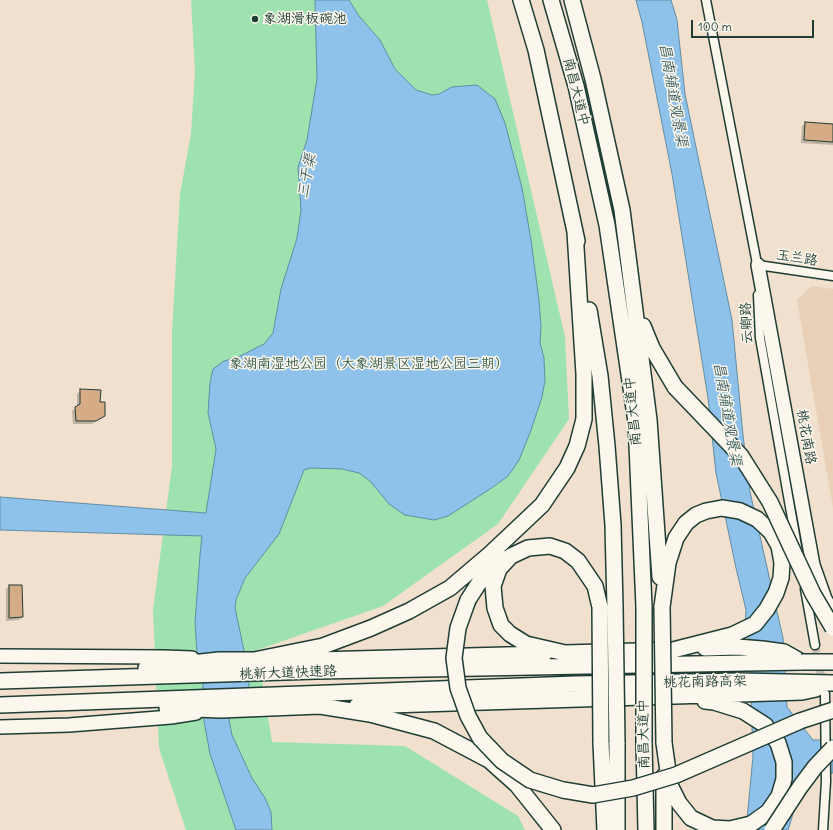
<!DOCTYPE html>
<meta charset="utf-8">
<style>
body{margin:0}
#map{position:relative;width:833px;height:830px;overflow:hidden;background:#f0e0cd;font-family:Delius,sans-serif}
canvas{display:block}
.scale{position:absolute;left:691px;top:20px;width:123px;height:18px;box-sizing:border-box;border:2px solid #1f3d34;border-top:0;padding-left:5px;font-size:12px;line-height:14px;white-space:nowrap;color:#1f3d34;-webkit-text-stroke:3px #fbf7ec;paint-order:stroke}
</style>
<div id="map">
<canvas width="833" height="830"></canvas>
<div class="scale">100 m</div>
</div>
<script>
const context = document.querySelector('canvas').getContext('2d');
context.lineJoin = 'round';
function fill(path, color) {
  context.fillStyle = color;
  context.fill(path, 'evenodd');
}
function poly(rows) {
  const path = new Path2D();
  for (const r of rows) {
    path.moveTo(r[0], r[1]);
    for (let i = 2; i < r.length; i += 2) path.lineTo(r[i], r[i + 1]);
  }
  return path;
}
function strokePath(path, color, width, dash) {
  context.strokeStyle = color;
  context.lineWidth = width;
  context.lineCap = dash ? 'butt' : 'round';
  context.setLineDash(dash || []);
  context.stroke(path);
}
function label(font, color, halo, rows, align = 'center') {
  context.font = font + ' Delius,"LXGW WenKai TC",sans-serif';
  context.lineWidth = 3;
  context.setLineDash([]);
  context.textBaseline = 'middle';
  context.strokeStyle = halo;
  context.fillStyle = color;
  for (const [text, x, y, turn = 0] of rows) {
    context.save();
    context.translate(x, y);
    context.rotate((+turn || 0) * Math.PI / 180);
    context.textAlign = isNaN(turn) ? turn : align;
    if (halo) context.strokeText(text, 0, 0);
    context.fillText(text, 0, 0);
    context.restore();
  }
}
fill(poly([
 [812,286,833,289,833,508,797,300]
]), '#e8d0b8');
fill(poly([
 [191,0,487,0,565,337,569,419,498,524,383,606,257,650,272,742,405,746,518,816,525,830,186,830,159,748,153,610,172,466,172,332,180,194,191,134,195,71]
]), '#9ee3af');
const water = poly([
 [315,0,349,0,359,16,380,40,395,69,416,90,432,95,439,94,452,87,477,85,495,99,505,123,522,188,531,240,539,300,541,327,540,343,544,358,545,381,542,397,530,433,519,460,513,469,507,477,490,489,448,516,434,520,405,515,389,504,370,481,359,473,342,469,311,468,304,470,279,534,245,578,236,600,235,608,246,660,249,684,248,691,229,720,232,735,252,778,265,798,271,812,272,830,236,830,210,754,202,710,203,681,197,652,195,623,200,555,202,536,0,530,0,497,206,513,216,449,208,413,210,383,213,369,224,361,238,357,264,344,273,333,281,289,297,238,301,210,298,167,307,140,317,79,315,0],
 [636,0,671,0,677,20,685,94,732,320,743,435,750,492,783,638,787,707,813,740,833,740,833,773,809,773,804,779,788,830,746,830,753,756,749,640,745,630,746,610,736,568,716,473,708,398,672,174,642,22,636,0]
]);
fill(water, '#8ec2eb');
strokePath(water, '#628da2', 1);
fill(poly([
 [805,123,833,125,833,145,801,143,802,126],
 [81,390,99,403,104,416,92,424,73,424,72,411,77,407,77,394],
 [9,586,22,617,19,620,6,621,6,589]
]), '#0003');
const building = poly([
 [805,122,833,124,833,142,804,140,805,122],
 [80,389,101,390,100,402,105,402,105,416,96,421,76,421,75,407,80,404,80,389],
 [9,585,22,585,23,617,9,618,9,585]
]);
fill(building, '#d5ac86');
strokePath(building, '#1f3d34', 1);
strokePath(poly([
 [815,645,823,685]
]), '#c6bfae', 8, [8, 4]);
const street = poly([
 [706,0,758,269],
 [758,265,833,276],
 [758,295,760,338,798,552],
 [805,589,815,645],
 [823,830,826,781,825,694]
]);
const primary = poly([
 [758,265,813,565,825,599,833,612],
 [0,656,163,657,192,658],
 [0,727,69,725,171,717,196,713]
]);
const highway = poly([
 [521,0,536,50,577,241],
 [551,0,576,86,607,225,636,422,644,607],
 [572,0,593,79,622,210,649,420,660,577],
 [589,310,600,376,607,446,613,525,615,607],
 [643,326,652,348,675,387],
 [468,600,486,572,500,557],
 [600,607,595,586,578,561,565,551,550,546,528,548,511,556,499,569,493,586,495,608,501,625,510,634,526,644,565,653,673,650,732,635,755,624,767,609,776,593,781,578,782,563,779,546,771,532,757,519,740,511,722,508,706,511,696,515,686,523,676,538,668,563,662,607],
 [705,648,737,647,762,649,784,652,800,661],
 [254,660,323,646,371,628,409,611,450,588,490,554,542,505,567,468,577,446,584,419,584,374,575,232],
 [146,668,219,660,317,660,544,654],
 [0,681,317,671,801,662],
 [0,705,576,684,740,681,833,683],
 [357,706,802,692,816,689],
 [167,708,221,710,320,706,370,714,434,731,489,760,517,785,553,830],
 [601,743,605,830],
 [617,743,617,830],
 [644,743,646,830],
 [664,743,670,785,679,803,691,818,712,828,730,829,751,824,768,812,779,796,784,779,784,762,778,743,765,725,743,711,714,702,705,701],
 [664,830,664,776]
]);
strokePath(street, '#1f3d34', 11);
strokePath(primary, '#1f3d34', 16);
strokePath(highway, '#1f3d34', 18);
strokePath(street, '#fbf7ec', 8);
strokePath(primary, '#fbf7ec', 13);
strokePath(highway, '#fbf7ec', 15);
const highwayBridge = poly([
 [675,387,741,456,770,502,813,594,833,628],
 [468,600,458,628,454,658,458,688,468,716,480,738,502,761,530,780,563,790,593,795,633,788,676,775,800,721,833,710],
 [600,607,601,743],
 [615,607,617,743],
 [644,607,644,743],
 [662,607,664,743],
 [801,662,833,662],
 [772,830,800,787,815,767,833,748]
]);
strokePath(highwayBridge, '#1f3d34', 18, []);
strokePath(highwayBridge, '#fbf7ec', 15);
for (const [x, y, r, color] of [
 [255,19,4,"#1f3d34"]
]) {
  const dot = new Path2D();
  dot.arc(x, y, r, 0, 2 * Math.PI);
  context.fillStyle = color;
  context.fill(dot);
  strokePath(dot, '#fbf7ec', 1.5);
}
label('14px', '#1f3d34', '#fbf7ec', [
 ["象湖滑板碗池",263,19]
], 'left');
label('14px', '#1f3d34', '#fbf7ec', [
 ["南昌大道中",576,92,76],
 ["玉兰路",797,258,9],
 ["云卿路",747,323,-93],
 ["南昌大道中",633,411,-96],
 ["桃花南路",806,437,80],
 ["桃新大道快速路",288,673,-2],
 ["桃花南路高架",705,682,-1],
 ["南昌大道中",644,734,-91]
]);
label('14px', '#385e4d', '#fbf7ec', [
 ["象湖南湿地公园（大象湖景区湿地公园三期）",369,364]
]);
label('italic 15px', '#3b5e62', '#fbf7ec', [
 ["昌南辅道观景渠",673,95,80],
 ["三干渠",307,176,-79],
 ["昌南辅道观景渠",727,414,80]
]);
</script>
